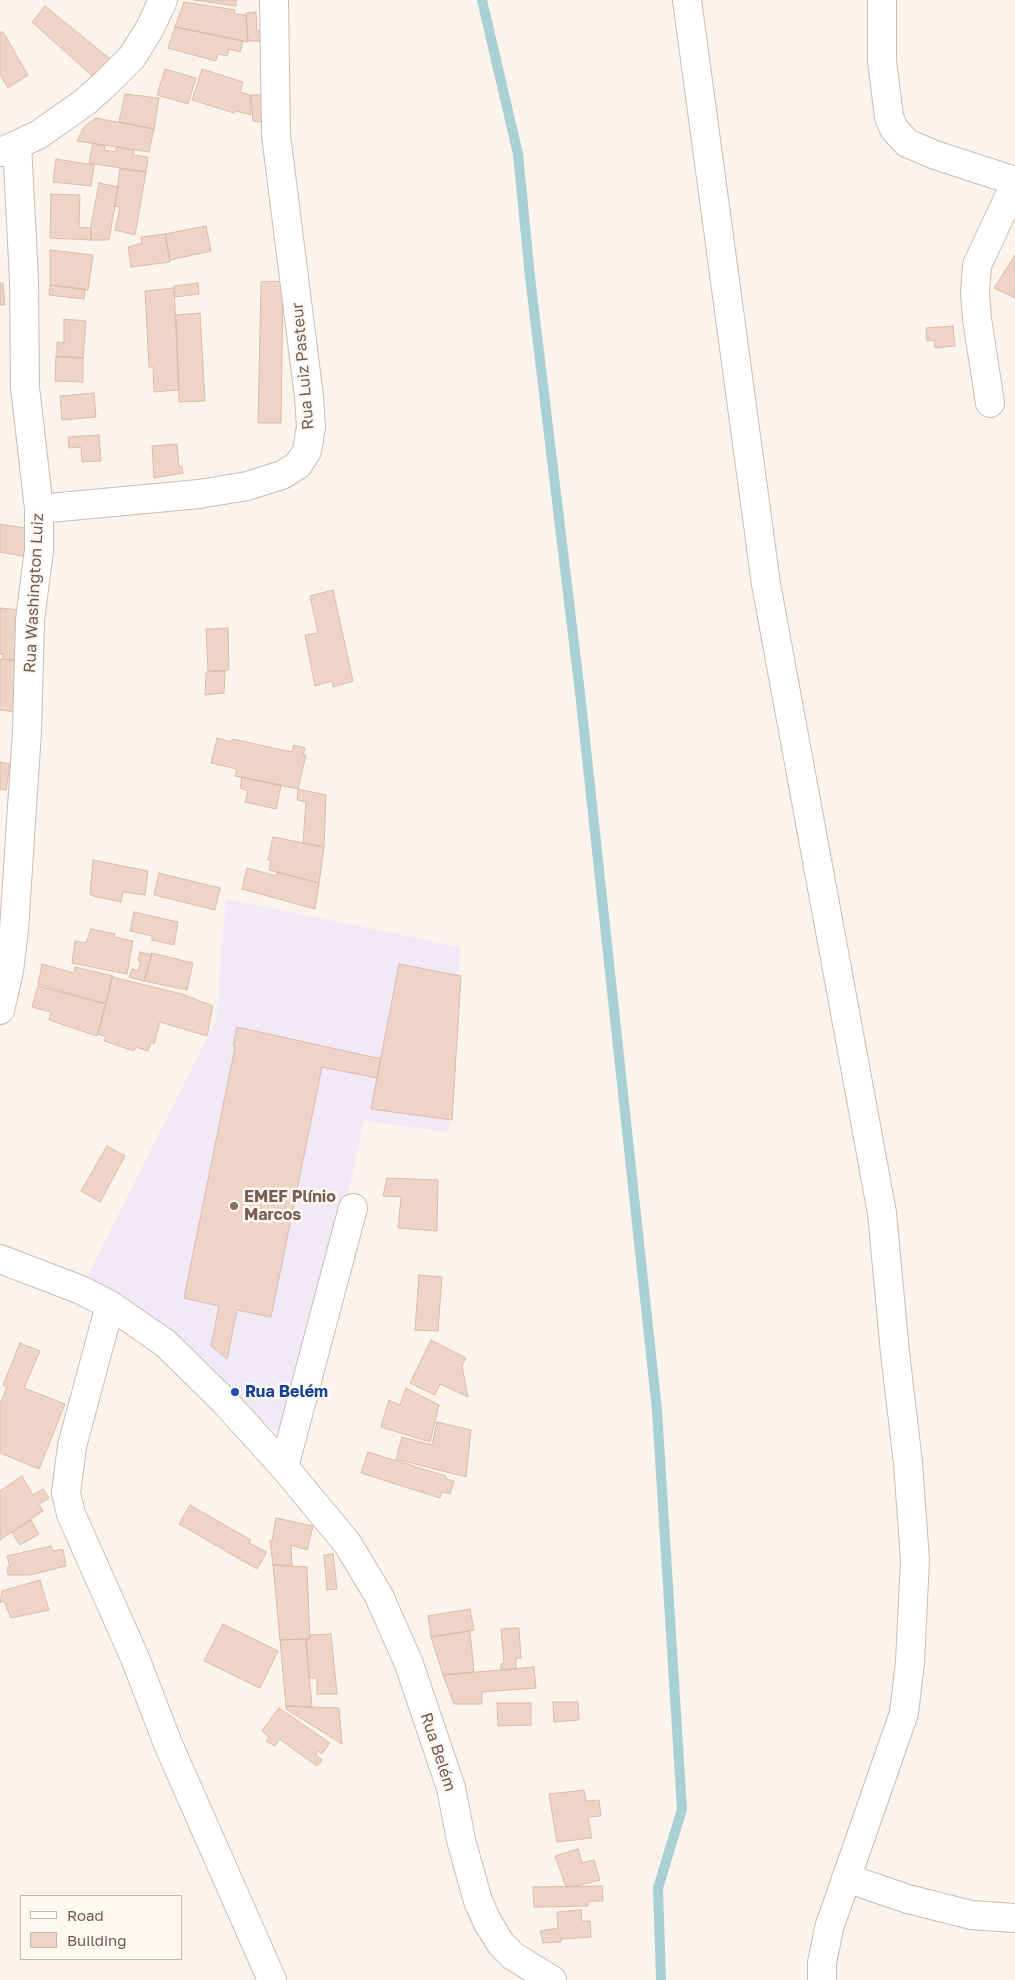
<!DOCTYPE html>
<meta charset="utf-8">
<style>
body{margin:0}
#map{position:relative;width:1015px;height:1980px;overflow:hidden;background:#fbf4ec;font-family:"Golos Text",sans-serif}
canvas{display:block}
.legend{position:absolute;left:20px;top:1895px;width:162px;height:65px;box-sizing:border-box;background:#fdf8f2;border:1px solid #c6b9b2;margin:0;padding:6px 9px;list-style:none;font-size:15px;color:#745b51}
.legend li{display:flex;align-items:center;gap:10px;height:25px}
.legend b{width:25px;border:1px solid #c6b9b2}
</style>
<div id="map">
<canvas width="1015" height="1980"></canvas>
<ul class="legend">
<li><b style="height:6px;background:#fff"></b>Road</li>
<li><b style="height:14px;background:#edd4c6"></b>Building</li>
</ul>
</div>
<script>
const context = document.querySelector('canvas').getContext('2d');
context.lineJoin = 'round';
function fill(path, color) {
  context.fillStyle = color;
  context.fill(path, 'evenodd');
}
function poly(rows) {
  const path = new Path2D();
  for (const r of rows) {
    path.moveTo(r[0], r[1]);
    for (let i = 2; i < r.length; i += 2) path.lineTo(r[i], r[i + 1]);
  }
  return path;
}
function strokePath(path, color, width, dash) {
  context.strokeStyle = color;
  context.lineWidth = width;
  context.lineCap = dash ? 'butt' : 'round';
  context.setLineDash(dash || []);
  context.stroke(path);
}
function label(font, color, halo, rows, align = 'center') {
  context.font = font + ' "Golos Text",sans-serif';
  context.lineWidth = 5;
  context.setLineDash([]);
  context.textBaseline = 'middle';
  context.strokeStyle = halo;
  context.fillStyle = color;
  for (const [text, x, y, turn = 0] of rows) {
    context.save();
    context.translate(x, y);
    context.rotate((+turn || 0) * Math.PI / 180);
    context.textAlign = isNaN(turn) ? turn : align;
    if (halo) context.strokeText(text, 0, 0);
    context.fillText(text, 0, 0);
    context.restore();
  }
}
fill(poly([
 [226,899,460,947,449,1132,364,1121,301,1411,293,1424,277,1431,256,1421,85,1281,216,1020]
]), '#f1e8f8');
strokePath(poly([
 [482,0,518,154,530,277,580,693,657,1410,682,1809,658,1888,661,1980]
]), '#a9d0d4', 10);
const building = poly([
 [194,0,236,0,236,6,194,0],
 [184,2,235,10,234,14,246,15,248,42,175,27,184,2],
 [45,6,115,63,99,82,32,22,45,6],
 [256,12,257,31,263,31,264,41,248,41,246,13,256,12],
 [175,27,243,41,240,52,229,49,227,56,218,54,216,61,171,49,168,48,175,27],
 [0,32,3,32,28,75,8,88,0,74,0,32],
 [165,69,196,78,188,104,157,95,165,69],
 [202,69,243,82,240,92,250,95,251,115,236,111,234,113,192,100,202,69],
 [125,94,159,98,154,129,119,122,125,94],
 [251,95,269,95,264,123,253,121,251,95],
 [96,118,154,129,149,152,77,141,84,127,96,118],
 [93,143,105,146,104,150,115,152,117,147,134,150,133,155,148,157,146,172,89,163,93,143],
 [56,159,94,165,91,186,53,182,56,159],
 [120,169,146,172,135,235,115,230,120,207,115,206,120,169],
 [99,183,118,187,109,240,91,240,91,225,99,183],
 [51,194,80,195,79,227,91,228,91,240,50,238,51,194],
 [206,226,211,251,170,260,165,234,206,226],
 [165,234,170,262,131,267,128,247,142,243,141,237,165,234],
 [50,250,93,255,88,290,50,285,50,250],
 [1015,255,1015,298,994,288,1015,255],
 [283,281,281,423,258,423,261,282,283,281],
 [0,283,3,283,5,305,0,305,0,283],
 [198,283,199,294,175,297,174,286,198,283],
 [50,285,85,289,84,299,49,295,50,285],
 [174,288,179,390,154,392,153,367,149,367,145,291,174,288],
 [200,313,205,401,179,402,176,315,200,313],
 [64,319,86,321,83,358,57,357,57,342,64,343,64,319],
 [953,326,955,346,935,348,934,340,927,341,926,328,953,326],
 [56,356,83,358,83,382,55,381,56,356],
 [94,393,96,417,62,420,60,396,94,393],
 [99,435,101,461,82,462,81,447,69,448,68,437,99,435],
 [177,444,179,467,182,466,183,473,154,478,152,446,177,444],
 [0,524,37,530,32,558,0,552,0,524],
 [333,590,353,681,333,687,332,681,315,686,305,635,318,633,310,596,333,590],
 [0,608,19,610,15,660,3,659,3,654,0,654,0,608],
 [228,628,229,670,208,671,206,629,228,628],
 [0,659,18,661,14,712,0,710,0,659],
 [225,671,224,693,205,695,206,672,225,671],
 [217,738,232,742,232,739,292,752,294,745,305,748,303,755,306,755,298,789,235,776,237,769,211,763,217,738],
 [0,762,10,764,6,790,0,789,0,762],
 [242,777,281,785,276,809,245,802,248,791,240,788,242,777],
 [298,789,326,795,324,847,303,843,306,802,297,800,298,789],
 [273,837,324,847,319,883,269,870,271,860,268,860,273,837],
 [93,860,148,871,145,895,123,892,121,902,93,896,90,894,93,860],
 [247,868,276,876,277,872,319,883,315,909,242,889,247,868],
 [159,873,220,888,215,910,154,895,159,873],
 [134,912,178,922,174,945,152,940,152,936,130,931,134,912],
 [91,929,115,934,114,937,133,941,127,974,72,963,75,941,86,943,91,929],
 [140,952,152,955,144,981,129,977,132,969,138,971,141,961,138,961,140,952],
 [152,953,193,963,187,990,144,981,152,953],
 [42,964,74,973,75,967,113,976,106,1004,38,984,42,964],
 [399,964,461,976,452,1120,371,1109,399,964],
 [112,977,182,994,213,1006,207,1036,160,1022,154,1044,151,1042,148,1051,136,1047,134,1051,104,1041,106,1037,98,1034,112,977],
 [38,986,106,1004,97,1036,49,1020,51,1012,32,1007,38,986],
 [237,1027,381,1059,377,1078,322,1067,271,1317,237,1310,227,1359,211,1346,219,1306,184,1298,235,1047,233,1046,237,1027],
 [107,1146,125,1156,100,1202,81,1191,107,1146],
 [387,1178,438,1180,437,1231,398,1228,401,1197,383,1196,387,1178],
 [419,1275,442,1277,438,1331,415,1330,419,1275],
 [431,1340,466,1358,462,1366,468,1397,440,1384,435,1395,410,1383,431,1340],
 [20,1343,40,1351,24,1388,65,1404,39,1469,0,1453,0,1404,7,1387,3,1385,20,1343],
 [406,1388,439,1405,430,1442,381,1427,389,1400,400,1405,406,1388],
 [437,1422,471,1430,466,1477,396,1459,402,1437,432,1445,437,1422],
 [368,1452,446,1476,446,1479,454,1481,450,1494,442,1492,440,1498,361,1473,368,1452],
 [22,1476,33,1495,43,1489,49,1498,39,1504,43,1511,0,1540,0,1491,22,1476],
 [190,1505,251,1540,249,1543,267,1552,257,1569,179,1524,190,1505],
 [276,1518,313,1526,307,1550,291,1545,292,1566,273,1565,270,1540,272,1541,276,1518],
 [31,1520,39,1534,20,1545,12,1532,31,1520],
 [51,1546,53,1551,63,1549,66,1566,30,1575,8,1575,7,1567,10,1567,7,1556,51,1546],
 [333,1554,337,1589,327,1590,324,1555,333,1554],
 [273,1565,307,1567,310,1639,280,1640,273,1565],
 [40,1580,49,1610,11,1618,4,1601,0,1603,2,1591,40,1580],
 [470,1609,474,1630,431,1637,428,1616,470,1609],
 [223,1624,278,1651,260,1688,204,1661,223,1624],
 [515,1628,519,1628,521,1658,516,1658,516,1669,501,1670,501,1664,504,1663,501,1629,515,1628],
 [470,1631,474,1672,443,1675,431,1637,470,1631],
 [331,1634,337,1694,317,1694,317,1678,309,1678,306,1639,310,1639,310,1635,331,1634],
 [306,1639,312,1707,286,1706,280,1640,306,1639],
 [534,1667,536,1688,482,1692,482,1704,454,1704,443,1675,534,1667],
 [553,1702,578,1702,579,1720,554,1722,553,1702],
 [497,1703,531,1703,531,1725,498,1726,497,1703],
 [286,1706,339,1708,342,1744,286,1709,286,1706],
 [279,1708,330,1743,322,1754,318,1751,316,1755,322,1760,317,1766,279,1739,275,1746,266,1741,269,1737,262,1731,279,1708],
 [584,1790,586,1801,599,1800,601,1816,588,1817,592,1838,557,1842,549,1794,584,1790],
 [578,1849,582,1863,594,1860,600,1880,576,1886,566,1887,555,1856,578,1849],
 [602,1886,603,1901,588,1901,588,1906,534,1907,533,1887,602,1886],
 [581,1910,582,1921,590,1921,591,1937,561,1939,561,1942,543,1943,540,1931,558,1928,557,1912,581,1910]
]);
fill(building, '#edd4c6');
strokePath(building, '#debaa8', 1);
const minor = poly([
 [687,0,766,584,882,1213,895,1353,908,1463,915,1560,910,1662,904,1713,829,1928,822,1963,822,1980],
 [882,0,882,61,889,117,894,129,907,143,935,155,1015,181],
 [1,152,38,135,85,102,105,84,132,57,150,28,163,0],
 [990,403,977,319,975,293,977,265,1015,184],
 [39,509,199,494,247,486,282,475,298,465,307,451,311,427,309,397,276,135,274,0],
 [0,1010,9,971,14,929,27,731,30,620,39,550,39,509,25,387,24,280,17,145],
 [0,1259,81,1290,110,1305,165,1343,224,1401,284,1467,347,1543,379,1596,409,1664,451,1788,461,1840,478,1901,488,1923,501,1944,513,1956,552,1980],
 [110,1305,72,1446,66,1493,71,1514,135,1658,168,1744,272,1980],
 [284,1467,353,1208],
 [846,1878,908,1899,971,1915,1015,1918]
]);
strokePath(minor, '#ccbcb2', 30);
strokePath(minor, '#fff', 28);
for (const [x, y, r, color] of [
 [234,1206,5,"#8d6e63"],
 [235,1392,5,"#1a4fb4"]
]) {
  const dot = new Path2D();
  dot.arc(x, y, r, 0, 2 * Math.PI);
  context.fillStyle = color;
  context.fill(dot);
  strokePath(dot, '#fdf8f2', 2);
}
label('16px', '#745b51', '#fdf8f2', [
 ["Rua Luiz Pasteur",303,366,-95],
 ["Rua Washington Luiz",34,593,-87],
 ["Rua Belém",438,1752,72]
]);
label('bold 16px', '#785e54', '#fdf8f2', [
 ["EMEF Plínio",244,1197],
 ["Marcos",244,1215]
], 'left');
label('bold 16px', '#164399', '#fdf8f2', [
 ["Rua Belém",245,1392]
], 'left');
</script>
